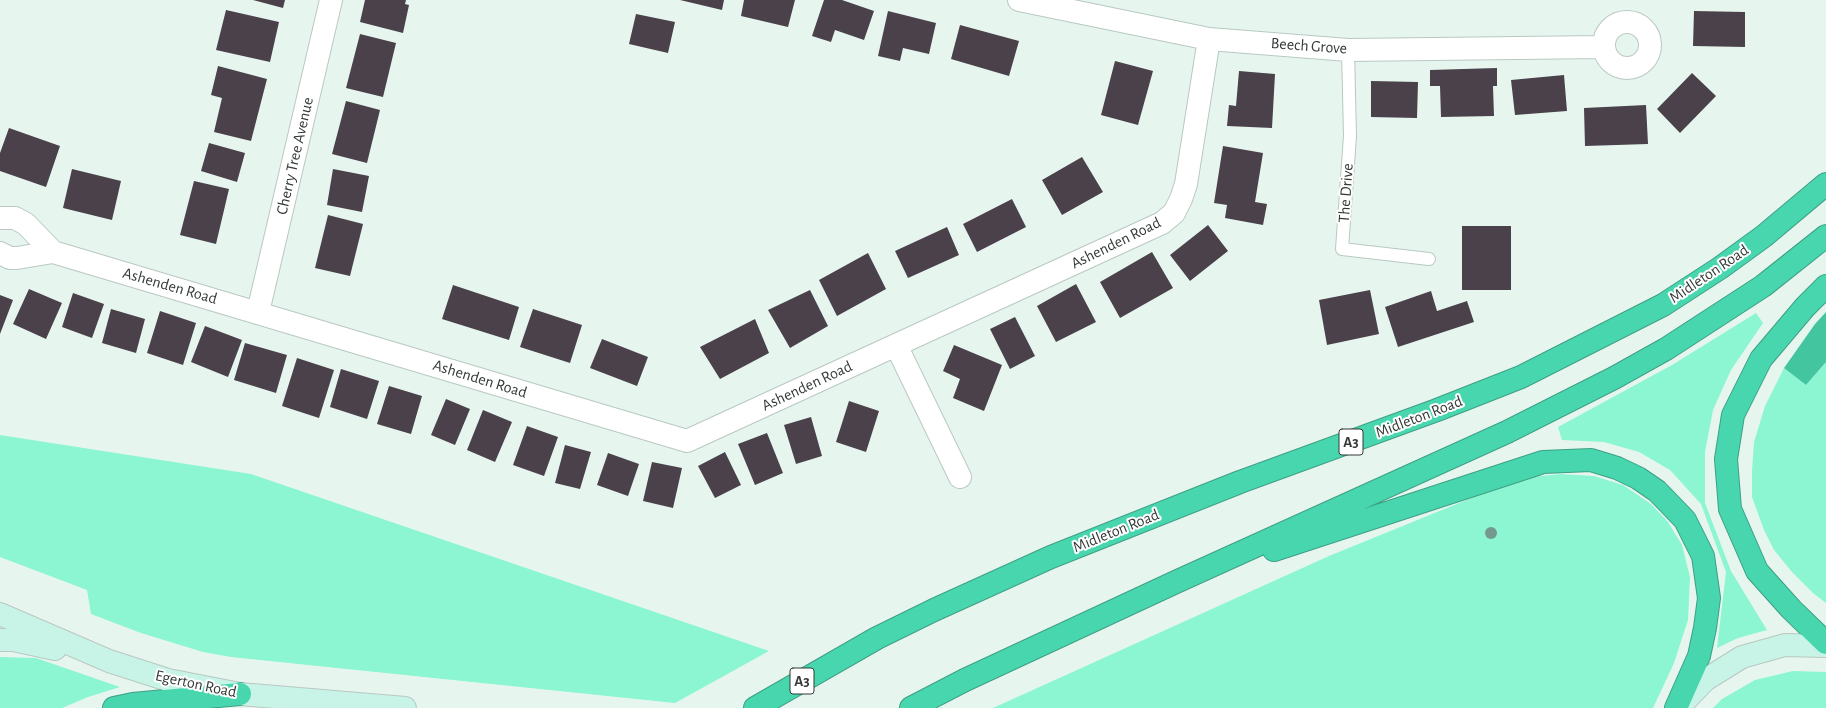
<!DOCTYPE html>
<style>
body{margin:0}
canvas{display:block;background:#e6f6ef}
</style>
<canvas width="1826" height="708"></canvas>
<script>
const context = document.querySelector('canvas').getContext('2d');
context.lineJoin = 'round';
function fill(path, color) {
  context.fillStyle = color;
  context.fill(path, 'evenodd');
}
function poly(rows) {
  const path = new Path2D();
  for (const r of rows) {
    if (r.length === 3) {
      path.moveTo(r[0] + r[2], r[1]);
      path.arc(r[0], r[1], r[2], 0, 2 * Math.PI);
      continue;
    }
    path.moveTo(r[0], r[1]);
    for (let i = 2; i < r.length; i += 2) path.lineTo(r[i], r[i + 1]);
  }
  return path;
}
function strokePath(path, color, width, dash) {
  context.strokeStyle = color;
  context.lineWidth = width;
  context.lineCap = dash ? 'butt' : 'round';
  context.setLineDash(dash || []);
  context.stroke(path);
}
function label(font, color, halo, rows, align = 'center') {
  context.font = font + ' "Alegreya Sans",sans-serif';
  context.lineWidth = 4;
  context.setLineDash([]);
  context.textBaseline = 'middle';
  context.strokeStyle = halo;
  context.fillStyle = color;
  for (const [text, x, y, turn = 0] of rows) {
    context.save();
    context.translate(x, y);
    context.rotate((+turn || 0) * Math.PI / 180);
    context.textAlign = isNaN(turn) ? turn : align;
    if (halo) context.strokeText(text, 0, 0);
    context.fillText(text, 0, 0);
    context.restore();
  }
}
fill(poly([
 [1756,313,1763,323,1731,370,1713,410,1705,452,1705,503,1731,571,1767,630,1738,638,1717,648,1726,572,1701,504,1670,470,1639,452,1604,442,1562,440,1558,427,1672,365],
 [1826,362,1826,603,1813,593,1792,572,1774,550,1764,530,1752,497,1752,471,1754,442,1765,406,1784,368,1806,385],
 [0,435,251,474,769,651,675,703,231,657,203,652,141,633,91,614,87,590,0,557],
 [1561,474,1594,476,1623,485,1651,504,1668,522,1682,545,1690,577,1688,620,1674,663,1653,708,993,708,1329,556,1496,488,1531,477],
 [0,657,36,658,120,687,88,697,62,708,0,708],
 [1793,671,1826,672,1826,708,1713,708,1722,699,1755,680]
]), '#8cf5d2');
fill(poly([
 [1826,312,1826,362,1806,385,1784,368,1815,324]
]), '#43c5a0');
fill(poly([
 [253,0,285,0,283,8],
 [365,0,406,0,405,4,409,5,403,33,360,22],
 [680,0,724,0,722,10],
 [744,0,795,0,788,27,741,16],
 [824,0,842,0,874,11,864,40,835,30,831,42,812,36],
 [226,10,279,22,270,62,216,50],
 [888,11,936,23,929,54,903,48,900,61,878,56],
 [1694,11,1745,12,1745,47,1693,46],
 [636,14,675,22,668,53,629,44],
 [960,25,1019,41,1009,76,951,59],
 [360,34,396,43,383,97,346,88],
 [1115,61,1153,71,1138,125,1101,115],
 [218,66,267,79,251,141,214,132,222,98,211,95],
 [1497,68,1497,86,1493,86,1494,116,1441,117,1440,86,1430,86,1430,70],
 [1239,71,1275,74,1272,128,1227,126,1229,105,1236,106],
 [1692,73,1716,96,1680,133,1657,109],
 [1564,75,1567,111,1515,115,1511,80],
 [1371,81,1418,82,1417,118,1371,117],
 [346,101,380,110,367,163,332,154],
 [1646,105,1648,144,1585,146,1584,108],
 [9,128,60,146,46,187,0,171,0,153],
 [209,143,245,153,237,182,201,171],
 [1223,146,1263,153,1255,202,1267,204,1263,225,1225,218,1227,205,1214,203],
 [1082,157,1103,192,1062,215,1042,180],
 [72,169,121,181,112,220,63,208],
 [333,169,369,176,362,212,327,205],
 [194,181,229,189,216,244,180,235],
 [1012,199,1026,227,977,252,963,224],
 [328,215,363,224,350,276,315,268],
 [1208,225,1228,251,1190,281,1170,255],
 [1462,226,1511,226,1511,290,1462,290],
 [947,227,959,255,908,278,895,251],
 [1152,252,1173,288,1120,318,1100,282],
 [868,253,886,289,837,316,819,280],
 [1076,284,1096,322,1056,342,1037,306],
 [453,285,519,307,509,340,442,319],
 [29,289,62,303,46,339,13,324],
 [810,290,828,326,790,348,768,310],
 [1370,290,1379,334,1327,345,1319,300],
 [1431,291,1437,311,1467,301,1474,322,1398,347,1385,307],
 [73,293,104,304,92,338,62,327],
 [0,295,13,300,0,334],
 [111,309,145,319,136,353,102,343],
 [533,309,582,325,570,363,520,347],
 [160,311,196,323,183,365,147,353],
 [1015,317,1035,356,1010,369,990,329],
 [755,319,769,353,720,379,700,347],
 [205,326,242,340,228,377,191,362],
 [602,339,648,357,637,386,590,368],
 [245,343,287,355,276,393,234,380],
 [954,345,1002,365,984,411,953,398,960,379,943,371],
 [297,358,334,370,319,418,282,406],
 [341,369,379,381,367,419,330,407],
 [389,386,422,396,411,434,377,424],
 [446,399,470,409,455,445,431,435],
 [849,401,879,411,866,452,836,442],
 [483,410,512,422,495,462,467,450],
 [811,417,822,456,796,464,784,425],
 [527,426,558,437,544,476,513,465],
 [767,433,783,473,755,485,738,444],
 [565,445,591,452,580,489,555,483],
 [725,452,741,485,715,498,698,466],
 [608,453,639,464,628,496,597,485],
 [652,462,682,468,673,508,643,501]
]), '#4a414a');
const lane = poly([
 [1348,50,1350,136,1342,249,1429,259]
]);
const street = poly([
 [1019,0,1209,39,1348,50,1603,47],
 [1627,45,23],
 [0,218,15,218,26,224,53,252,17,258,10,258,0,253],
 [53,252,687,441,1162,223,1174,213,1181,199,1186,184,1209,39],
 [258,312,331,0],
 [896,345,960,477]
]);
const secondary = poly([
 [0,614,109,661,168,680,240,694,405,708],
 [0,640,13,640,55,649],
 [1678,708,1705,680,1742,657,1785,645,1826,646]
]);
const highway = poly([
 [1826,286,1805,307,1761,359,1733,415,1726,459,1730,509,1757,571,1791,609,1826,643],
 [1274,550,1543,462,1591,460,1617,468,1638,478,1657,491,1685,520,1703,556,1709,598,1705,628,1699,656,1676,708],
 [114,708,133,704,240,694],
 [755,708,877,638,934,610,1051,557,1240,482,1437,410,1521,377,1663,305,1720,268,1764,236,1826,184],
 [911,708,965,680,1178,581,1507,432,1614,378,1666,349,1763,286,1826,236]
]);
strokePath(lane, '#b9c8c2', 14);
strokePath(street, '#b9c8c2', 24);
strokePath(secondary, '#b9c8c2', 24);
strokePath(highway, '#409f84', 24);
strokePath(lane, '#fff', 12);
strokePath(street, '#fff', 22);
strokePath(secondary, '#c8f3e7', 22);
strokePath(highway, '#47d6ae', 22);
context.fillStyle = '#74988d';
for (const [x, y] of [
 [1491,533]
]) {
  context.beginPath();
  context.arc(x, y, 6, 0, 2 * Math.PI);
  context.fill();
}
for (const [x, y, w] of [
 [1351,442,24],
 [802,681,24]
]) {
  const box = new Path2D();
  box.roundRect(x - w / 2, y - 13, w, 26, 3);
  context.fillStyle = '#fefffe';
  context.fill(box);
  strokePath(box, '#343a37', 1);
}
label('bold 15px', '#343a37', null, [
 ["A3",1351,442],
 ["A3",802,681]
]);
label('16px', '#343a37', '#fefffe', [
 ["Beech Grove",1309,46,4],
 ["Cherry Tree Avenue",295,156,-77],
 ["The Drive",1346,193,-86],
 ["Ashenden Road",1116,243,-26],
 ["Midleton Road",1709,274,-34],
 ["Ashenden Road",170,286,16],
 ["Ashenden Road",480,379,17],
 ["Ashenden Road",807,386,-25],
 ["Midleton Road",1419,417,-21],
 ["Midleton Road",1116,531,-22],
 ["Egerton Road",196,684,12]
]);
</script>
